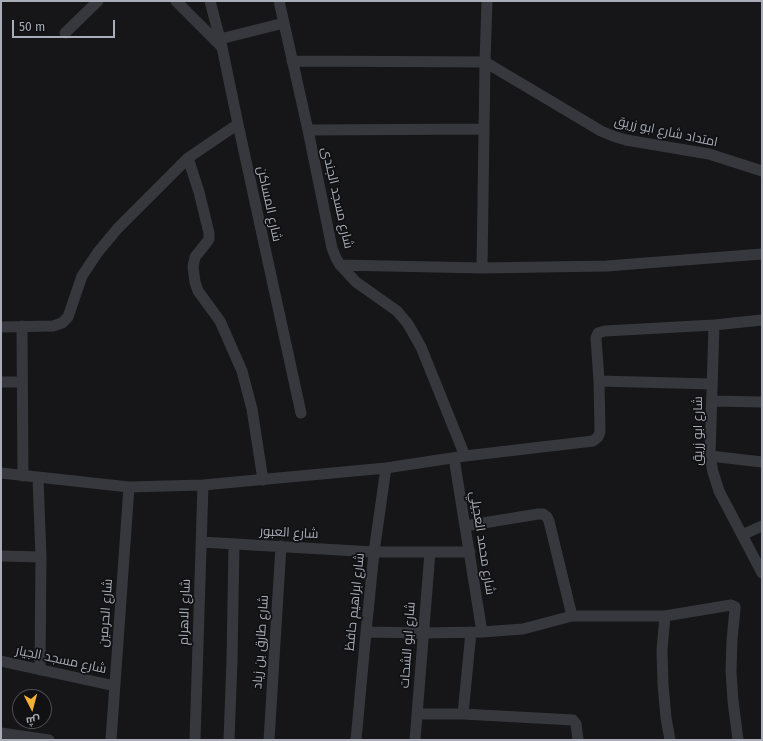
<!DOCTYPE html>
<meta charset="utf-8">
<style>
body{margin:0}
#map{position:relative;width:763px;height:741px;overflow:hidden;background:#161618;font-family:"Fira Sans",Cairo,sans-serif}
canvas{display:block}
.frame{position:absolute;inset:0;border:2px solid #a8adb8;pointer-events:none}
.north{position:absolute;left:12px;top:689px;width:40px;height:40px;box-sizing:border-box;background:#111113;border:1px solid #4d4f55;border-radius:50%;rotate:174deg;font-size:11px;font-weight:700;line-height:16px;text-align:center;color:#a8adb8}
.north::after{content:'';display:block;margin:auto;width:14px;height:18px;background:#f2b134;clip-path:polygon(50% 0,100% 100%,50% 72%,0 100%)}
.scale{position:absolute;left:12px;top:20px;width:103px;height:18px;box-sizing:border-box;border:2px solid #a8adb8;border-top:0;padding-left:5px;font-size:12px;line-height:14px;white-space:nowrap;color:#a8adb8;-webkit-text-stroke:3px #111113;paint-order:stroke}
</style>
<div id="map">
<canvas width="763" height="741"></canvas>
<div class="frame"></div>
<div class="north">ش</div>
<div class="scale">50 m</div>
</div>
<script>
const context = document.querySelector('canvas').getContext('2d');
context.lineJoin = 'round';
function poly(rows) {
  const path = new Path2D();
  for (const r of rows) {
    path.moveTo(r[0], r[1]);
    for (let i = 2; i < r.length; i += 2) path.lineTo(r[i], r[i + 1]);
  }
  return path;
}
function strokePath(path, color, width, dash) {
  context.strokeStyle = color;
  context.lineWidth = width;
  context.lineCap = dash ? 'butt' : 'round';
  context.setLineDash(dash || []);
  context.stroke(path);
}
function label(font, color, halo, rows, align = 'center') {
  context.font = font + ' "Fira Sans",Cairo,sans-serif';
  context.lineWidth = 3.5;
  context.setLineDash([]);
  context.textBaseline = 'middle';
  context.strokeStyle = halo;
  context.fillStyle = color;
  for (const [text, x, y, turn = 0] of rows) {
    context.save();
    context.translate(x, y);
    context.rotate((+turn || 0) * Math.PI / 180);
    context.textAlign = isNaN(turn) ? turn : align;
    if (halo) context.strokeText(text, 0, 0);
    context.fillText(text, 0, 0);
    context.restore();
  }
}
strokePath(poly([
 [176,1,222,47],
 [210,1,222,47,238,124,301,413],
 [279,1,308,130,332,248,336,258,340,265,356,282,397,311,408,324,421,347,465,456],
 [65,33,98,1],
 [220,39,284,23],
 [292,61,485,62,601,131,613,136,626,140,709,154,762,171],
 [308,130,484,129],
 [188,158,199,192,209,233,209,239,207,242,195,257,193,267,195,282,198,291,220,321,242,371,252,409,263,480],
 [340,265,482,268,607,266,762,254],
 [482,268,485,62,487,1],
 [714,325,710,456,713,472,719,491,762,573],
 [22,326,23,476],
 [1,327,53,326,62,323,68,317,82,276,98,252,118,228,188,158,238,124],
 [599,381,712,384],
 [1,382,22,382],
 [712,401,762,402],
 [710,456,762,462],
 [454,458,482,632],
 [1,473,129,487,203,485,386,468,465,456,593,441,598,437,600,432,599,381,596,338,598,333,605,331,714,325,762,320],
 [465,526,538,514,543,514,547,517,549,521,572,616],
 [742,535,762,526],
 [201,542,374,552,470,552],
 [1,556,41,557,38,478],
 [665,616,662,650,663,684,666,718,670,740],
 [366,632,423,633,482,632,523,629,572,616,665,616,731,605,735,607,735,609,732,640,731,671,733,701,738,740],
 [1,661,115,686],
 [40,670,41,557],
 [417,714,463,714,573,720,576,724,578,740],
 [463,714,471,632],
 [1,733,49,740],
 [111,740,129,487],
 [195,740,203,485],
 [229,740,232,661,234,544],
 [269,740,281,546],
 [356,740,366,632,374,552,386,468],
 [415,740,430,552]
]), '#37383d', 11);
label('13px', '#a8adb8', '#111113', [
 ["امتداد شارع ابو زريق",666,132,12],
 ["شارع مسجد الجندى",337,198,77],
 ["شارع المساكن",269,204,78],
 ["شارع ابو زريق",698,431,-90],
 ["شارع العبور",289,533,3],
 ["شارع محمد العجيلي",482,543,81],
 ["شارع ابراهيم حافظ",355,602,-84],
 ["شارع الاهرام",185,612,-88],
 ["شارع الحرمين",106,613,-86],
 ["شارع طارق بن زياد",261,642,-86],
 ["شارع ابو الشحات",408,645,-86],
 ["شارع مسجد الجيار",61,660,12]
]);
</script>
